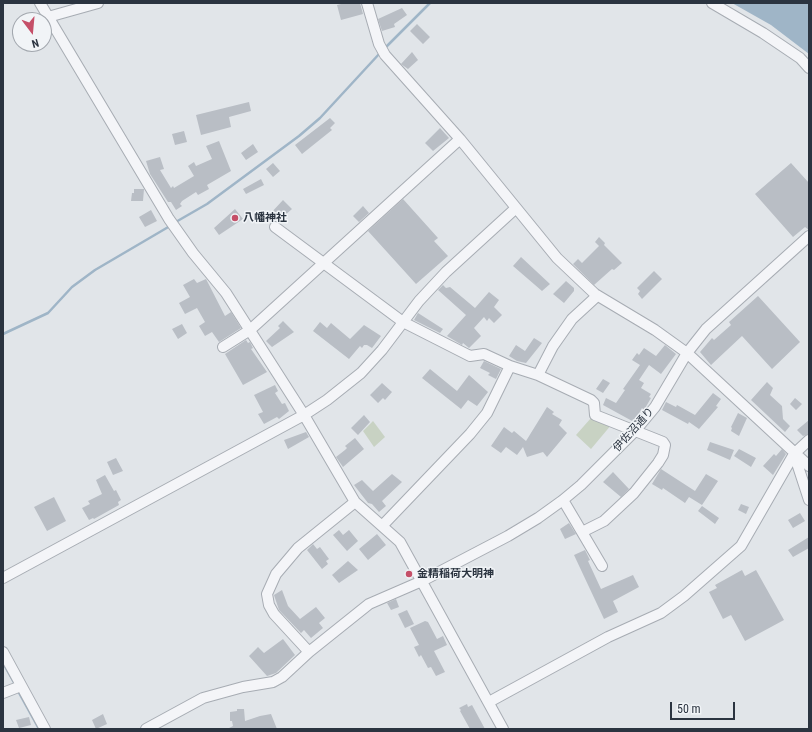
<!DOCTYPE html>
<meta charset="utf-8">
<style>
body{margin:0}
#map{position:relative;width:812px;height:732px;overflow:hidden;background:#e1e5e9;font-family:"Roboto Condensed",sans-serif}
canvas{display:block}
.frame{position:absolute;inset:0;border:4px solid #2b3440;pointer-events:none}
.north{position:absolute;left:12px;top:12px;width:40px;height:40px;box-sizing:border-box;background:#f1f4f7;border:1px solid #a2a7ae;border-radius:50%;rotate:164deg;font-size:11px;font-weight:700;line-height:16px;text-align:center;color:#2b3440}
.north::after{content:'';display:block;margin:auto;width:14px;height:18px;background:#c54f68;clip-path:polygon(50% 0,100% 100%,50% 72%,0 100%)}
.scale{position:absolute;left:670px;top:702px;width:65px;height:18px;box-sizing:border-box;border:2px solid #2b3440;border-top:0;padding-left:5px;font-size:12px;line-height:14px;white-space:nowrap;color:#2b3440;-webkit-text-stroke:3px #f1f4f7;paint-order:stroke}
</style>
<div id="map">
<canvas width="812" height="732"></canvas>
<div class="frame"></div>
<div class="north">N</div>
<div class="scale">50 m</div>
</div>
<script>
const context = document.querySelector('canvas').getContext('2d');
context.lineJoin = 'round';
function fill(path, color) {
  context.fillStyle = color;
  context.fill(path, 'evenodd');
}
function poly(rows) {
  const path = new Path2D();
  for (const r of rows) {
    path.moveTo(r[0], r[1]);
    for (let i = 2; i < r.length; i += 2) path.lineTo(r[i], r[i + 1]);
  }
  return path;
}
function strokePath(path, color, width, dash) {
  context.strokeStyle = color;
  context.lineWidth = width;
  context.lineCap = dash ? 'butt' : 'round';
  context.setLineDash(dash || []);
  context.stroke(path);
}
function label(font, color, halo, rows, align = 'center') {
  context.font = font + ' "Roboto Condensed","Noto Sans JP",sans-serif';
  context.lineWidth = 3;
  context.setLineDash([]);
  context.textBaseline = 'middle';
  context.strokeStyle = halo;
  context.fillStyle = color;
  for (const [text, x, y, turn = 0] of rows) {
    context.save();
    context.translate(x, y);
    context.rotate((+turn || 0) * Math.PI / 180);
    context.textAlign = isNaN(turn) ? turn : align;
    if (halo) context.strokeText(text, 0, 0);
    context.fillText(text, 0, 0);
    context.restore();
  }
}
fill(poly([
 [591,418,612,424,591,449,576,435],
 [373,421,385,437,374,447,363,431]
]), '#c8d2c3');
fill(poly([
 [732,3,809,3,809,54,771,25]
]), '#9fb5c7');
strokePath(poly([
 [385,48,430,3],
 [174,223,207,204,299,136,320,118,380,53],
 [3,334,48,313,72,287,95,270,170,226],
 [3,663,16,686],
 [18,691,39,729]
]), '#9fb5c7', 2.5);
fill(poly([
 [345,3,360,3,363,14,341,20,337,5],
 [402,8,407,15,394,24,395,27,382,31,378,19],
 [417,24,430,37,423,44,410,31],
 [412,52,418,60,408,69,401,64],
 [249,102,251,111,229,117,231,127,201,135,196,115],
 [330,118,335,123,330,128,332,130,302,154,295,145],
 [440,128,449,138,433,151,425,143],
 [184,131,187,142,175,145,172,134],
 [219,141,231,171,207,185,209,189,198,195,196,192,182,201,180,204,182,206,176,210,171,202,168,202,150,174,146,161,160,157,164,169,160,170,171,188,173,186,174,188,194,176,188,166,194,162,196,166,212,159,206,146],
 [253,144,258,152,246,160,241,153],
 [273,163,280,171,273,177,266,169],
 [791,163,809,183,809,230,805,227,793,237,755,194],
 [261,179,264,185,246,194,243,189],
 [134,189,144,189,143,201,131,201,132,193,134,193],
 [403,199,438,238,434,241,448,256,416,284,368,231],
 [283,200,292,209,284,216,282,214,276,220,270,214],
 [363,206,369,213,359,222,353,216],
 [235,209,243,219,219,235,214,228],
 [151,210,157,221,145,227,139,217],
 [599,237,605,243,604,245,622,263,614,270,612,269,594,285,573,264,578,259,582,263,599,246,595,242],
 [521,257,550,284,542,291,513,266],
 [654,271,662,279,642,299,638,294,640,291,637,288],
 [194,279,197,283,206,279,225,316,231,312,241,328,219,342,212,332,205,336,199,326,205,322,197,308,185,314,179,303,190,297,183,285],
 [566,281,574,288,574,291,564,303,553,294],
 [443,285,446,288,450,287,475,308,489,292,499,300,494,307,502,315,494,323,489,318,487,321,484,317,474,328,481,336,469,348,463,343,462,345,447,336,466,315,438,290],
 [758,296,800,342,772,369,742,336,711,365,700,352,712,338,714,340,731,325,729,322],
 [418,313,443,329,440,333,414,320],
 [283,321,294,332,272,347,266,341,280,328,278,326],
 [320,322,327,328,331,323,350,339,364,325,381,336,372,348,367,345,364,345,362,348,360,346,349,359,313,331],
 [182,324,187,333,178,339,172,329],
 [534,338,542,343,526,363,517,361,509,356,516,345,525,351],
 [246,340,248,343,250,342,253,348,251,349,267,372,243,385,225,354],
 [665,345,676,354,661,374,649,365,639,380,644,383,641,388,651,394,649,397,651,398,644,410,642,408,634,422,603,405,606,398,616,403,625,390,623,389,640,365,632,360,637,353,639,355,644,348,656,356],
 [484,361,501,369,496,379,488,375,490,373,480,368],
 [430,369,457,391,469,375,488,392,477,406,468,400,461,409,422,378],
 [603,379,610,383,603,393,596,389],
 [767,382,773,388,770,395,782,406,783,419,790,426,785,432,751,400],
 [382,383,392,392,385,400,383,398,378,403,370,395],
 [275,385,278,391,275,393,282,404,285,403,289,411,279,419,277,417,264,424,258,414,263,412,254,395],
 [713,393,721,399,716,406,718,407,699,429,689,422,688,424,662,410,666,402,676,407,677,405,695,415],
 [795,398,802,404,796,410,790,404],
 [547,407,554,412,552,414,562,420,559,425,567,433,547,457,543,452,527,457,523,447,517,455,506,447,501,453,491,446,504,427,512,433,514,431,526,441],
 [738,413,747,418,739,436,731,431,732,428,731,427],
 [364,415,370,422,358,435,351,428],
 [809,420,809,434,803,436,797,430],
 [306,432,309,437,288,449,284,440],
 [355,438,364,449,343,467,336,457,345,450,347,448,345,446],
 [710,442,734,450,730,460,707,450],
 [739,449,756,458,751,467,734,456],
 [782,449,786,454,773,475,763,466,774,454,776,456],
 [116,458,123,471,113,475,107,462],
 [661,469,695,491,706,474,718,481,702,505,689,497,685,503,663,488,662,490,652,484],
 [613,472,629,489,621,497,603,482],
 [392,474,402,482,382,501,386,506,379,512,372,504,368,503,354,485,362,480,373,491],
 [105,475,114,491,116,490,121,500,118,502,119,505,94,519,93,518,89,520,82,508,90,504,88,501,102,494,96,480],
 [54,497,66,521,47,531,34,507],
 [741,504,749,507,746,514,738,510],
 [702,506,719,518,715,524,698,511],
 [800,513,805,521,793,528,788,520],
 [569,523,576,534,565,539,560,529],
 [339,530,343,535,349,530,358,541,347,551,333,535],
 [377,534,386,545,368,560,359,549],
 [809,537,809,548,793,557,788,550],
 [313,544,317,549,320,547,329,559,326,561,328,564,322,569,307,550],
 [585,550,590,560,588,561,601,589,633,575,639,587,613,601,618,612,604,619,574,555],
 [348,561,358,570,339,583,332,575],
 [742,570,745,576,756,570,784,620,745,641,731,615,723,619,709,592,717,588,715,585],
 [282,590,288,606,300,619,316,607,325,618,319,623,323,628,311,638,304,630,301,633,279,610,274,595],
 [396,599,399,607,391,610,387,603],
 [407,610,414,624,405,628,398,614],
 [425,621,428,622,437,639,443,636,447,645,434,651,445,672,436,676,431,667,428,668,421,655,419,657,414,647,419,645,410,628],
 [283,639,295,655,276,673,267,676,249,656,258,647,264,653],
 [467,704,468,707,472,705,485,729,470,729,460,711,461,710,459,708],
 [237,709,244,709,245,721,260,716,271,714,277,729,227,729,233,726,232,721,230,721,230,712,237,711],
 [103,714,107,724,96,729,92,720],
 [29,717,31,725,19,728,16,720]
]), '#b9bec5');
const minor = poly([
 [40,3,169,219,193,253,226,293,304,415,355,502,400,542,503,729],
 [367,3,379,44,385,55,460,139,557,258,595,294,655,330,687,353,809,466],
 [712,3,763,33,800,58,809,68],
 [48,17,98,3],
 [275,227,403,322,470,356,484,354,510,366],
 [223,347,250,330,460,139],
 [538,375,591,400,594,403,595,415,663,442,665,445,663,455,658,463,634,493,604,521,582,532],
 [794,454,809,500],
 [563,500,602,566],
 [382,526,470,434,487,413,510,366,538,375,553,346,572,319,597,296],
 [3,578,304,415,327,400,361,373,382,350,419,301,446,272,516,208],
 [3,652,45,729],
 [309,652,274,614,269,605,267,594,276,574,298,548,355,502],
 [3,693,21,686],
 [489,702,608,637,661,613,684,596,741,546,794,454,809,440],
 [146,729,203,698,243,687,273,682,282,677,309,652,369,604,422,581,508,536,538,518,563,500,581,485,635,431,655,407,687,353,706,329,809,236]
]);
strokePath(minor, '#a7acb3', 12);
strokePath(minor, '#f4f5f8', 10);
for (const [x, y, r, color] of [
 [235,218,4,"#c54f68"],
 [409,574,4,"#c54f68"]
]) {
  const dot = new Path2D();
  dot.arc(x, y, r, 0, 2 * Math.PI);
  context.fillStyle = color;
  context.fill(dot);
  strokePath(dot, '#f1f4f7', 1.5);
}
label('bold 11px', '#2b3440', '#f1f4f7', [
 ["八幡神社",243,218],
 ["金精稲荷大明神",417,574]
], 'left');
label('11px', '#2b3440', '#f1f4f7', [
 ["伊佐沼通り",634,430,-48]
]);
</script>
